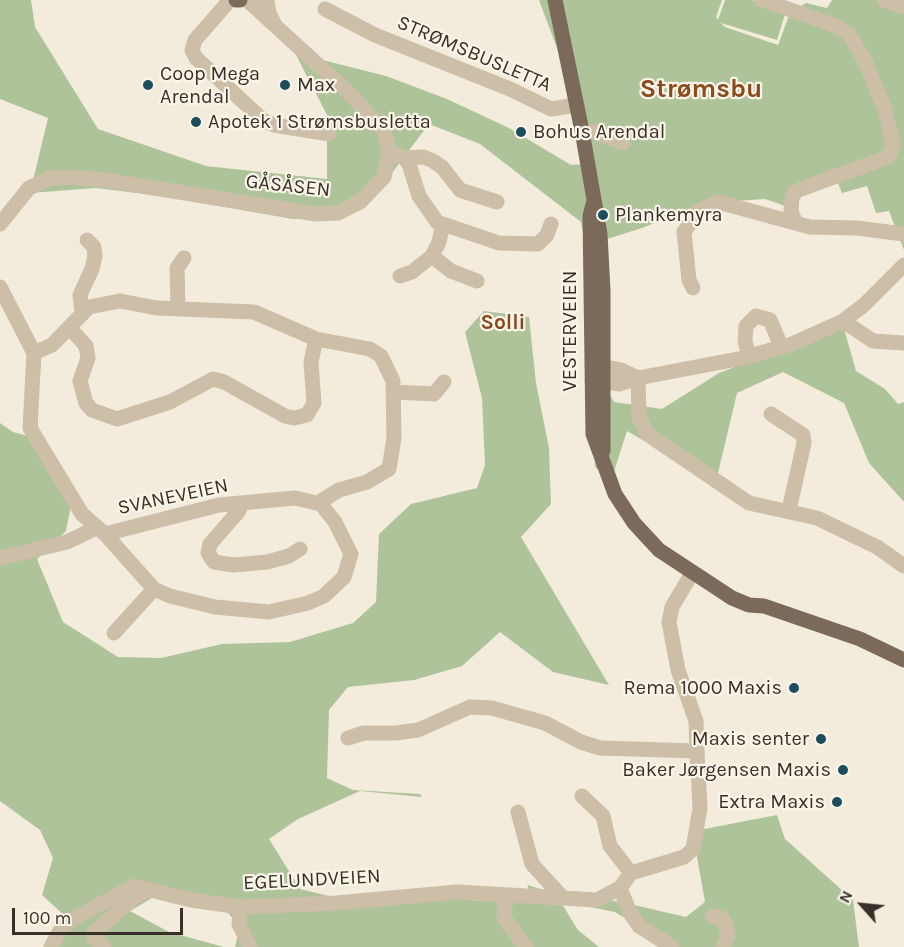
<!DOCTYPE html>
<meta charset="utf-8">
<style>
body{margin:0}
#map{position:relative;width:904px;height:947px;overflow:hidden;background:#f3ecdc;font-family:Karla,sans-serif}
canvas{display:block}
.north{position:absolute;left:832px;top:875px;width:60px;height:60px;-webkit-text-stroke:4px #faf5e9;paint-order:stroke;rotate:297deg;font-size:16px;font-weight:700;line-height:24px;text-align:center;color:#383028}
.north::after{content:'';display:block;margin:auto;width:21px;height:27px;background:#383028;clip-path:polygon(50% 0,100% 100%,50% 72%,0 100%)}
.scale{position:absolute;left:12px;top:908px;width:171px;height:27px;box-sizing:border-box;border:3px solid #383028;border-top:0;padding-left:8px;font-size:18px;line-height:21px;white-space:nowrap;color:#383028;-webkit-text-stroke:4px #faf5e9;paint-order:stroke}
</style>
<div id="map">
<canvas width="904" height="947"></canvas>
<div class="north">N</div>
<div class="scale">100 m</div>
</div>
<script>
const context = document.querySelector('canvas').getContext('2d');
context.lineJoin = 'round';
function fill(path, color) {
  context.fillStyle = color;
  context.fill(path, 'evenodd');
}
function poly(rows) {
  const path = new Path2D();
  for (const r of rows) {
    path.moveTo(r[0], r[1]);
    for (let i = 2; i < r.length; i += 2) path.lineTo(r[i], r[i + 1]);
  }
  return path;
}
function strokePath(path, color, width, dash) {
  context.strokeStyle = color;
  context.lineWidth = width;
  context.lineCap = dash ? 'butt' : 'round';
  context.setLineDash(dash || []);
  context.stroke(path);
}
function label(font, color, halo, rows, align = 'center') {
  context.font = font + ' Karla,sans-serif';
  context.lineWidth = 4.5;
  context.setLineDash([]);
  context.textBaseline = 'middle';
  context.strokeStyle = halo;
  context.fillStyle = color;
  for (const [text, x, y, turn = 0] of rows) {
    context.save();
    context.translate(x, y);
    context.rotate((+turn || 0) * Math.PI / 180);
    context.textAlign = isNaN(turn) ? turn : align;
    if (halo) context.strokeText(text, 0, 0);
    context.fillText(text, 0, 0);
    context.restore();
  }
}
fill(poly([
 [0,0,31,0,35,27,98,129,206,166,327,179,327,115,295,53,386,76,447,99,509,128,571,165,586,164,579,107,539,0,722,0,716,17,718,20,725,0,752,0,786,11,777,40,721,23,725,27,778,45,790,13,806,3,827,8,832,0,886,0,904,7,904,250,889,211,876,213,867,186,842,193,834,174,785,206,765,199,705,203,642,228,607,239,596,370,614,402,662,409,719,373,843,325,856,371,885,389,898,404,904,402,904,502,869,463,844,403,783,372,737,393,717,477,686,465,627,431,611,481,595,467,589,266,581,222,480,144,429,124,388,178,345,214,293,219,161,196,96,188,30,193,48,118,0,99],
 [484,311,529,317,536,383,549,448,551,504,521,537,609,685,553,672,500,632,462,666,414,680,348,687,329,710,327,778,353,790,420,794,422,797,360,791,298,819,269,839,300,889,337,898,412,890,479,901,531,893,527,885,554,893,621,902,686,917,705,902,697,857,699,830,777,815,785,839,853,900,859,947,673,947,615,912,560,901,578,930,599,947,235,947,240,926,227,912,157,895,130,911,169,932,224,947,57,947,65,916,42,895,53,858,40,830,0,801,0,423,13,432,28,436,37,404,39,445,71,505,66,531,37,559,63,622,118,657,161,658,222,644,290,642,353,623,376,602,379,534,411,504,477,488,485,465,482,398,465,332]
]), '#afc39b');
strokePath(poly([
 [230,0,195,40,192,50,196,58,264,121,274,125,329,134],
 [267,0,269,13,275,25],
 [762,0,834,25,848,33,864,59,885,109,893,145,888,157,796,191,792,198,791,212,796,223],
 [884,0,904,7],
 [325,9,375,35,510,89,551,109,577,105],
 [582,131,595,132,623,143],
 [388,150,404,158,409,164,419,196,437,222,499,243,538,244,547,235,551,224],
 [404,158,424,157,433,161,442,167,460,190,497,202],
 [0,224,29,188,50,178,63,177,104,180,316,214,338,213,360,202,384,177,388,159,388,145,383,130,349,93,247,0],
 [432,256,451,271,477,281],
 [400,276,412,272,432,256,439,242,443,224],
 [0,287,34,353,30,428,82,514,105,534,154,589,170,596,215,607,269,612,308,603,324,596,344,577,351,554,335,522,321,504,295,498,219,505,105,534],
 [693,288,689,280,684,232,698,211,718,202,810,227,857,228,904,234],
 [178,309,177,268,184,258],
 [82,311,80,295,92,269,95,256,94,247,87,240],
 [843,321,873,341,904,343],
 [69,327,86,346,88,358,80,381,86,403,92,410,117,419,170,402,213,379,224,382,285,416,294,418,307,415,314,403,311,362,316,339],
 [34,353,52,345,89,307,120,301,157,308,254,312,316,339,370,349,381,356,393,381,394,438,389,469,367,482,339,490,318,503],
 [749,356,745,341,746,326,756,316,770,320,781,346],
 [592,364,621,370,638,378],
 [638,378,639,417,646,432,653,438,749,503,817,518,877,547,904,566],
 [592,380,620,384,638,378,743,358,792,344,843,321,864,305,904,265],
 [395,392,434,394,444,382],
 [771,414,803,435,804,443,789,510],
 [242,504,238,512,210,544,208,553,214,562,234,565,267,562,289,556,300,549],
 [0,558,67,542,96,528],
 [114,633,154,589],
 [348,738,364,733,396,733,418,730,470,707,492,708,545,723,581,742,600,748,697,751,696,721,678,670,669,622,672,607,692,573],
 [582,796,603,816,610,846,631,873],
 [518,812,532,864,563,898],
 [620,888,630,913,639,926,672,947],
 [510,895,504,908,504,918,526,947],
 [240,907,239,924,250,947],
 [712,916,722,918,725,923,728,936,723,947],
 [51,947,61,929,73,919,134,886,191,900,240,907,336,903,457,892,597,900,620,888,631,873,684,857,693,849,700,808,697,751],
 [104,947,94,937,94,932,135,897,148,890]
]), '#ccbea7', 15);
strokePath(poly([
 [236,0,240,0],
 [555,0,582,131,600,234,603,291,603,451],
 [593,204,590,216,593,434,615,494,634,523,659,550,732,598,749,605,764,606,860,639,904,660]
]), '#7b6a59', 15);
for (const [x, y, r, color] of [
 [148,85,6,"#1c4d5c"],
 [285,85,6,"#1c4d5c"],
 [196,122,6,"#1c4d5c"],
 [521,132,6,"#1c4d5c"],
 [603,215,6,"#1c4d5c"],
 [794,688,6,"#1c4d5c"],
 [821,739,6,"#1c4d5c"],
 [843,770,6,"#1c4d5c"],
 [837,802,6,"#1c4d5c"]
]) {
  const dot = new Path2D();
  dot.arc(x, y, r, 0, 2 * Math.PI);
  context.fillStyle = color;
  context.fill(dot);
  strokePath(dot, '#faf5e9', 2);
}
label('20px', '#383028', '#faf5e9', [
 ["STRØMSBUSLETTA",474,54,23],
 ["GÅSÅSEN",288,186,6],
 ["VESTERVEIEN",570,331,-90],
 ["SVANEVEIEN",173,497,-12],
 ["EGELUNDVEIEN",312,880,-3]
]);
label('20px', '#383028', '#faf5e9', [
 ["Coop Mega",160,74],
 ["Arendal",160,97],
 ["Max",297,85],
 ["Apotek 1 Strømsbusletta",208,122],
 ["Bohus Arendal",533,132],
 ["Plankemyra",615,215],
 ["Rema 1000 Maxis",782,688,"right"],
 ["Maxis senter",809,739,"right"],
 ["Baker Jørgensen Maxis",831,770,"right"],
 ["Extra Maxis",825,802,"right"]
], 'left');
label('bold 21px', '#8b4a1e', '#faf5e9', [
 ["Solli",503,323]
]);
label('bold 26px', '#8b4a1e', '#faf5e9', [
 ["Strømsbu",701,90]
]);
</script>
